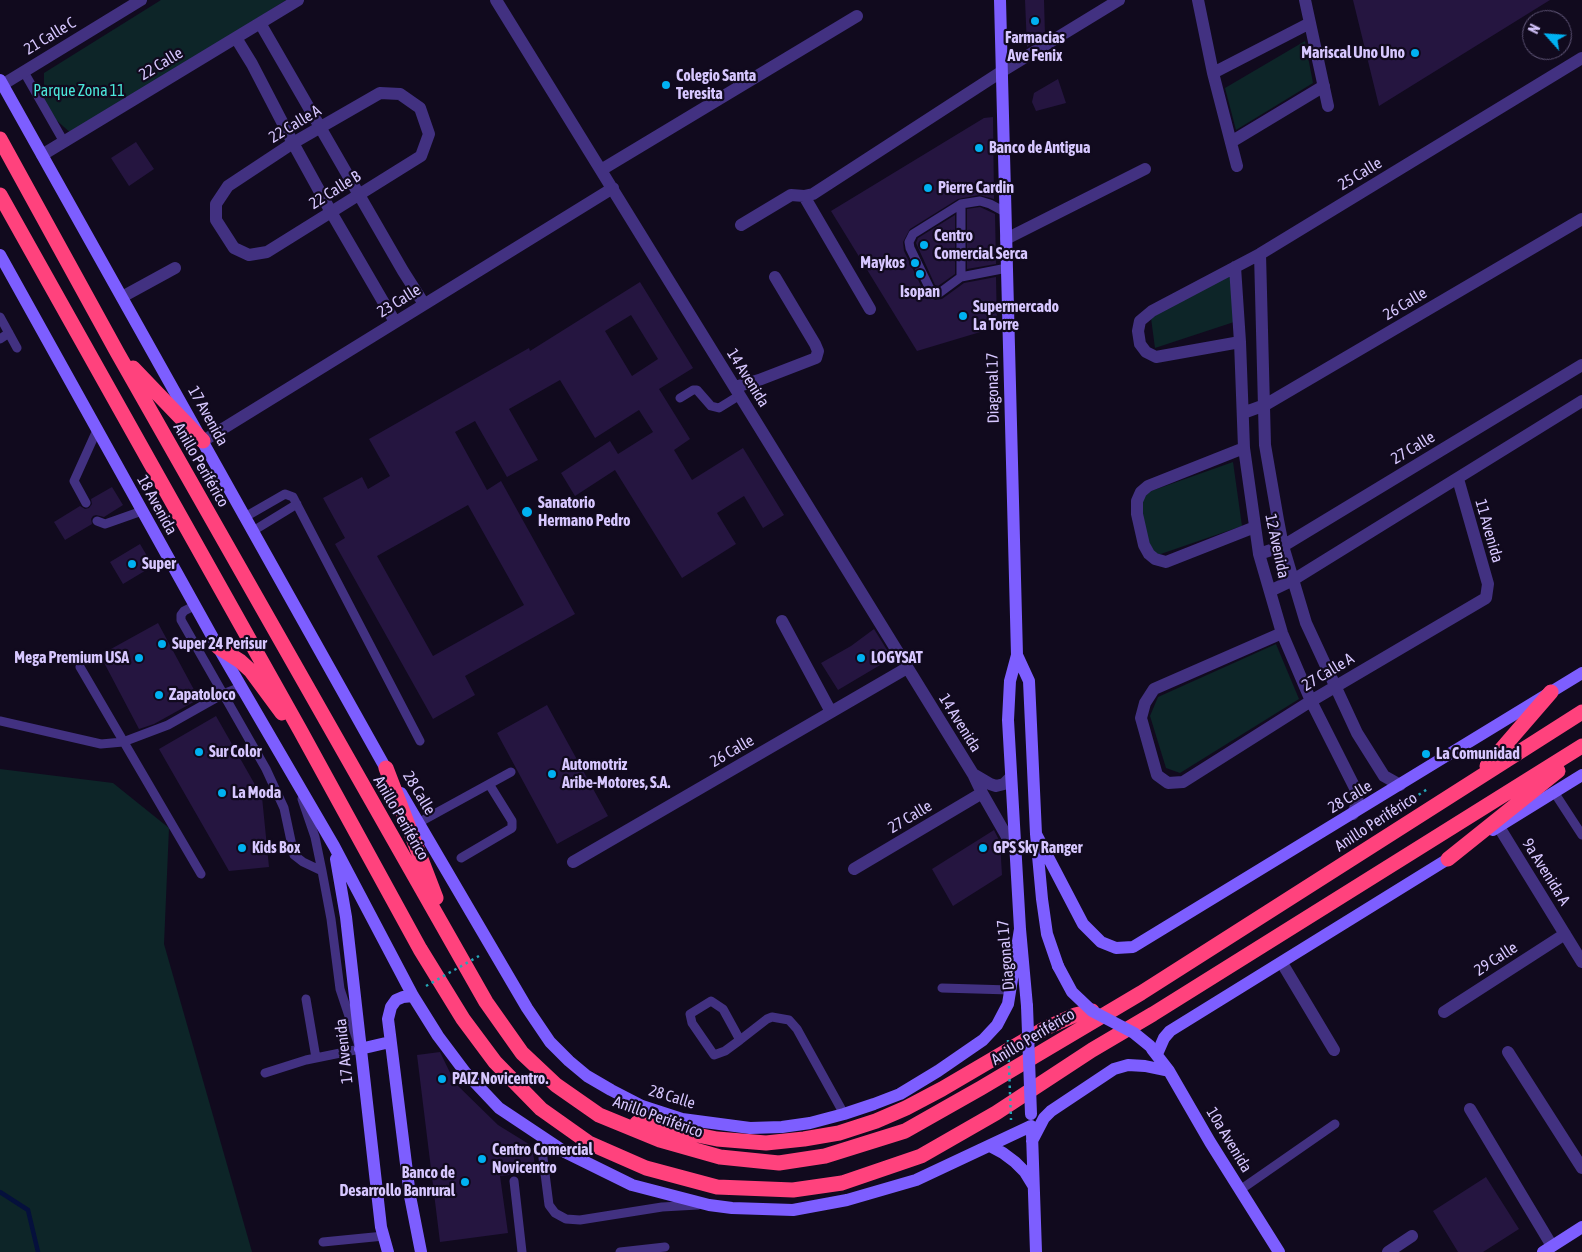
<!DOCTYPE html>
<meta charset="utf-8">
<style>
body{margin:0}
#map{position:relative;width:1582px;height:1252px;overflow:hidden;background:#110a1e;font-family:"Asap Condensed",sans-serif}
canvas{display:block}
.north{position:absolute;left:1522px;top:10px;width:50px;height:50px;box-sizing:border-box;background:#110a1e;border:1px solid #605678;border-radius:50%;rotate:296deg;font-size:14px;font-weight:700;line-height:20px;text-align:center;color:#d7c7ff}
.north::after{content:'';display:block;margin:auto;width:18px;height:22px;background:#00b1f2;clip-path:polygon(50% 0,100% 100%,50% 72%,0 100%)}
</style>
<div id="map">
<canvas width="1582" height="1252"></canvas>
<div class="north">N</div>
</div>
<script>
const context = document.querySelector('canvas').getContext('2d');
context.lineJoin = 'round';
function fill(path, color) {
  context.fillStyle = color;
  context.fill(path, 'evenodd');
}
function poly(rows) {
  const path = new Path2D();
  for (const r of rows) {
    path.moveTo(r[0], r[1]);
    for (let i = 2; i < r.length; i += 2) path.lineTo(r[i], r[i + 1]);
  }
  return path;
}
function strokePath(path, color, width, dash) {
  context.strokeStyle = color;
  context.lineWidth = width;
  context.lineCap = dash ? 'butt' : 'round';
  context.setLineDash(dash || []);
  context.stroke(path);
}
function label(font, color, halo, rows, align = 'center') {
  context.font = font + ' "Asap Condensed",sans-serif';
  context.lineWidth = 4.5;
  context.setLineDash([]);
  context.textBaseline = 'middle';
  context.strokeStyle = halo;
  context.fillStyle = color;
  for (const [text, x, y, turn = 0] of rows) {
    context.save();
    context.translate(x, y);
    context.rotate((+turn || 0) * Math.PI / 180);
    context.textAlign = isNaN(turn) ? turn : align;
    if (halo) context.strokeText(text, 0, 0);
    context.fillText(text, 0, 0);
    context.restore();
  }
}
fill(poly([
 [161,0,286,0,74,136,44,109,44,73],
 [1305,41,1313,83,1236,130,1225,88],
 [1234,269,1234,322,1155,348,1151,318],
 [1233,462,1242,526,1152,557,1137,496],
 [1276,644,1299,699,1180,773,1166,768,1150,716,1158,697],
 [0,769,113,783,169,828,164,944,252,1252,0,1252]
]), '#0d2528');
strokePath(poly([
 [0,1192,28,1210,38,1252]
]), '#05103c', 4.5);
fill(poly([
 [1025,0,1044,0,1045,36,1027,47],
 [1353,0,1550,0,1379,106],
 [1058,79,1066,103,1036,111,1032,102,1034,93],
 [993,117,994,199,979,195,958,199,910,229,903,242,904,251,924,292,935,300,942,299,964,283,996,277,997,327,917,351,831,211,984,118],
 [136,142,154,169,129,186,111,158],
 [980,207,995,214,996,264,967,269,967,209],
 [955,215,955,274,938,286,935,285,916,243,918,238],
 [640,282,693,368,659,389,690,439,674,450,692,480,743,448,784,515,763,528,744,496,717,513,736,544,682,578,615,470,575,496,561,473,610,441,618,454,653,432,639,410,595,438,560,380,509,409,538,460,507,477,475,421,455,432,487,490,501,481,575,614,465,676,475,695,433,719,335,544,345,538,323,498,362,477,368,489,390,476,369,439,529,348,530,351],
 [631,315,658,359,632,376,605,331],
 [468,505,524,605,433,656,377,556],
 [112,487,123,505,104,517,96,515,93,516,91,519,92,524,65,540,54,522,80,506,85,509,89,508,92,504,91,499],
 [140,544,153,566,123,584,110,562],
 [158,623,199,699,154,724,139,729,100,655],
 [874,629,892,658,838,690,821,663,851,646],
 [547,705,608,816,557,844,497,733],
 [216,716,262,797,269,867,229,871,159,749],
 [994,830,1000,842,1002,875,953,906,932,869],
 [440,1052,455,1083,498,1125,532,1146,536,1172,500,1176,508,1233,440,1242,417,1055],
 [1486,1177,1519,1229,1483,1252,1458,1252,1433,1211]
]), '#251540');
strokePath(poly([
 [1364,822,1371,826,1429,788]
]), '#24a6b6', 2.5, [2.5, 4]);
strokePath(poly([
 [24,72,64,142],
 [1005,212,990,204,980,201,961,204,913,234,909,242,910,248,930,289,938,294,961,277,1007,268],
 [961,277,961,204],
 [0,317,17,348],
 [0,339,9,333],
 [680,398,693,390,697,390,711,406,719,408,740,395],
 [86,503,74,481,97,430],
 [245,517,285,494,293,497,420,741],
 [97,521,105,524,108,523,142,511],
 [253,531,297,504],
 [194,606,184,611,181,615,181,620,266,769,284,808,294,855,303,862,322,871],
 [80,667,201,874],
 [0,721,101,744,123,742,168,725,223,694,241,687],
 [1554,792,1582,835],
 [418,823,511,772],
 [461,858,512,828,512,821,489,784],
 [942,988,1010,990],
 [306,999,316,1058],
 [740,1040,723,1009,711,1001,690,1014,692,1023,714,1055,725,1051,740,1040,767,1019,772,1017,789,1020,797,1029,844,1114],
 [265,1073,306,1060,360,1049,340,989,331,919,322,871,315,837,302,799],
 [543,1139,543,1158,549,1205,555,1213,566,1219,580,1220,662,1207,698,1205],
 [514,1181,522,1252],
 [1240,1190,1335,1124],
 [323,1242,384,1236],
 [620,1252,665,1247]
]), '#423181', 9);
strokePath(poly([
 [496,0,973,774,982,793,1014,849],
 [1198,0,1213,73,1237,166],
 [1305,0,1328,106],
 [260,23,403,271,424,304],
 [236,38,252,64,293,143,331,212,395,322],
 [1213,73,1310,23],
 [2,85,141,0],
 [380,93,400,94,420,108,429,134,421,156,267,252,249,255,234,248,216,220,216,204,228,186,293,143,380,93],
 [1231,142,1324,86],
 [42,155,298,0],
 [601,170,857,16],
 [804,196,870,309],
 [741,225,791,195,804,196,813,194,1001,72,1119,0],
 [1006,239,1145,169],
 [1260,254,1265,445,1278,520,1283,546,1306,623,1357,733,1384,776,1400,785],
 [1235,267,1240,342,1244,448,1259,554,1282,633,1311,701,1358,794,1356,806,1353,814],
 [122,297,175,268],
 [1240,342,1156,357,1146,352,1140,344,1138,331,1140,321,1152,311,1260,254,1582,58],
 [735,387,759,380,816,358,818,351,815,344,775,277],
 [1243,413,1265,405,1582,219],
 [203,441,613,188],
 [1244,448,1148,486,1141,492,1137,501,1137,514,1144,545,1149,554,1155,559,1166,562,1255,527],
 [1259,554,1283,546,1582,365],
 [1270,591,1293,580,1582,401],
 [782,621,831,712],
 [1282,633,1154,689,1145,703,1141,718,1157,775,1168,783,1183,782,1311,701,1486,598,1488,584,1458,479],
 [973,774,990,784,996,786,1004,784,1011,777],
 [1499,827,1582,962],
 [573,862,907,668],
 [854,869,982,793],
 [1282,963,1334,1050],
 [1444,1012,1565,934],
 [1508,1052,1582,1168],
 [1470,1109,1552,1246],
 [1388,1252,1412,1236]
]), '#423181', 12);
strokePath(poly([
 [1000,0,1017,655,1010,681,1008,720,1020,929,1027,1006],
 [0,80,390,776],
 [0,255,218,647,334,846,413,996,438,1036,465,1072,499,1108,565,1152,632,1185,709,1205,732,1208,793,1210,847,1200,916,1180,1031,1126],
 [1017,655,1029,681,1036,834,1042,899,1047,934,1058,966],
 [401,793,527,1008,550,1042,569,1061,587,1076,611,1090,642,1106,682,1119,750,1128,782,1127,810,1123,844,1114,874,1104,900,1094,938,1071,983,1040,997,1025,1008,1004,1020,929],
 [1493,830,1582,775],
 [1036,834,1083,924,1101,942,1116,948,1133,947,1582,673],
 [336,859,346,917,381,1227,388,1252],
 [413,996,403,997,396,1000,391,1007,388,1019,410,1196,421,1252],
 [360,1049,390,1042],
 [1152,1049,1169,1071,1210,1142,1279,1252],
 [1157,1054,1164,1038,1170,1031,1456,854],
 [1032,1134,1036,1252],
 [1032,1141,1044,1118,1051,1111,1114,1069,1128,1065,1145,1066,1169,1071],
 [990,1146,1003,1153,1015,1162,1025,1172,1033,1185],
 [1543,1252,1582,1227]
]), '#7d5eff', 12);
strokePath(poly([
 [0,139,117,352,486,1002,522,1053,556,1085,599,1115,660,1140,720,1157,779,1163,825,1156,905,1131,981,1088,1141,993,1582,712],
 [0,195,300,730,420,949,463,1019,495,1062,541,1109,589,1143,646,1168,717,1187,793,1190,842,1183,921,1156,996,1113,1092,1050,1153,1014,1582,746],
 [133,368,203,441],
 [218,647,240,661,251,671,282,713],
 [1487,766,1551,692],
 [386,768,436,898],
 [1448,859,1558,771],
 [637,1123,717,1139,766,1143,804,1139,839,1133,876,1121,906,1108,942,1089,1046,1028,1075,1015,1092,1011]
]), '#ff427d', 15);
strokePath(poly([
 [426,986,479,956],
 [1008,1040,1011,1120]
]), '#24a6b6', 2.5, [2.5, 4]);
strokePath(poly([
 [1058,966,1072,992,1092,1011,1134,1033,1150,1046],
 [1027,1006,1031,1114]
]), '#7d5eff', 12);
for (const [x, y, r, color] of [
 [1035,21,5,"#00b1f2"],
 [1415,53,5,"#00b1f2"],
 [666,85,5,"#00b1f2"],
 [979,148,5,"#00b1f2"],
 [928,188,5,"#00b1f2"],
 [924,245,5,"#00b1f2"],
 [915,263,5,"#00b1f2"],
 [920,274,5,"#00b1f2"],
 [963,316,5,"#00b1f2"],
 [527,512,6,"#00b1f2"],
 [132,564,5,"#00b1f2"],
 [162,644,5,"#00b1f2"],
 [139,658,5,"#00b1f2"],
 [861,658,5,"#00b1f2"],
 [159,695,5,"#00b1f2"],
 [199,752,5,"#00b1f2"],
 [1426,754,5,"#00b1f2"],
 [552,774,5,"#00b1f2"],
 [222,793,5,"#00b1f2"],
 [242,848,5,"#00b1f2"],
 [983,848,5,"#00b1f2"],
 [442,1079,5,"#00b1f2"],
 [482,1159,5,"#00b1f2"],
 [465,1182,5,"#00b1f2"]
]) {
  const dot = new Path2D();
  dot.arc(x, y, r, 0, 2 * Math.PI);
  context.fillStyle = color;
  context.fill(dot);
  strokePath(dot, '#110a1e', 2);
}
label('16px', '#d7c7ff', '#110a1e', [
 ["21 Calle C",50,36,-31],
 ["22 Calle",161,64,-31],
 ["22 Calle A",295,124,-31],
 ["25 Calle",1360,174,-31],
 ["22 Calle B",335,190,-32],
 ["23 Calle",399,301,-32],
 ["26 Calle",1405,304,-31],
 ["14 Avenida",748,378,58],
 ["Diagonal 17",993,388,-91],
 ["17 Avenida",208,416,61],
 ["27 Calle",1413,448,-31],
 ["Anillo Periférico",201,465,60],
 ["18 Avenida",157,505,61],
 ["11 Avenida",1489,531,74],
 ["12 Avenida",1277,546,78],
 ["27 Calle A",1328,672,-31],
 ["14 Avenida",960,723,58],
 ["26 Calle",732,751,-30],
 ["28 Calle",419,793,59],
 ["28 Calle",1350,797,-31],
 ["27 Calle",910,817,-31],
 ["Anillo Periférico",401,818,60],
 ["Anillo Periférico",1376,822,-33],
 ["9a Avenida A",1546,872,58],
 ["Diagonal 17",1006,955,-95],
 ["29 Calle",1496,959,-33],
 ["Anillo Periférico",1033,1037,-31],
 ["17 Avenida",344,1051,-96],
 ["28 Calle",672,1097,17],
 ["Anillo Periférico",658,1117,20],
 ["10a Avenida",1229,1140,59]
]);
label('bold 16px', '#d7c7ff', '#110a1e', [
 ["Farmacias",1035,38,"center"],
 ["Ave Fenix",1035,56,"center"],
 ["Mariscal Uno Uno",1405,53,"right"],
 ["Colegio Santa",676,76],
 ["Teresita",676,94],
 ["Banco de Antigua",989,148],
 ["Pierre Cardin",938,188],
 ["Centro",934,236],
 ["Comercial Serca",934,254],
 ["Maykos",905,263,"right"],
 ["Isopan",920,292,"center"],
 ["Supermercado",973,307],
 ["La Torre",973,325],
 ["Sanatorio",538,503],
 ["Hermano Pedro",538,521],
 ["Super",142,564],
 ["Super 24 Perisur",172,644],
 ["Mega Premium USA",129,658,"right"],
 ["LOGYSAT",871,658],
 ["Zapatoloco",169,695],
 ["Sur Color",209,752],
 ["La Comunidad",1436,754],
 ["Automotriz",562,765],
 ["Aribe-Motores, S.A.",562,783],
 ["La Moda",232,793],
 ["Kids Box",252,848],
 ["GPS Sky Ranger",993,848],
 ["PAIZ Novicentro.",452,1079],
 ["Centro Comercial",492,1150],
 ["Novicentro",492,1168],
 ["Banco de",455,1173,"right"],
 ["Desarrollo Banrural",455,1191,"right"]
], 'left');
label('16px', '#4be7da', '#110a1e', [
 ["Parque Zona 11",79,91]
]);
</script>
